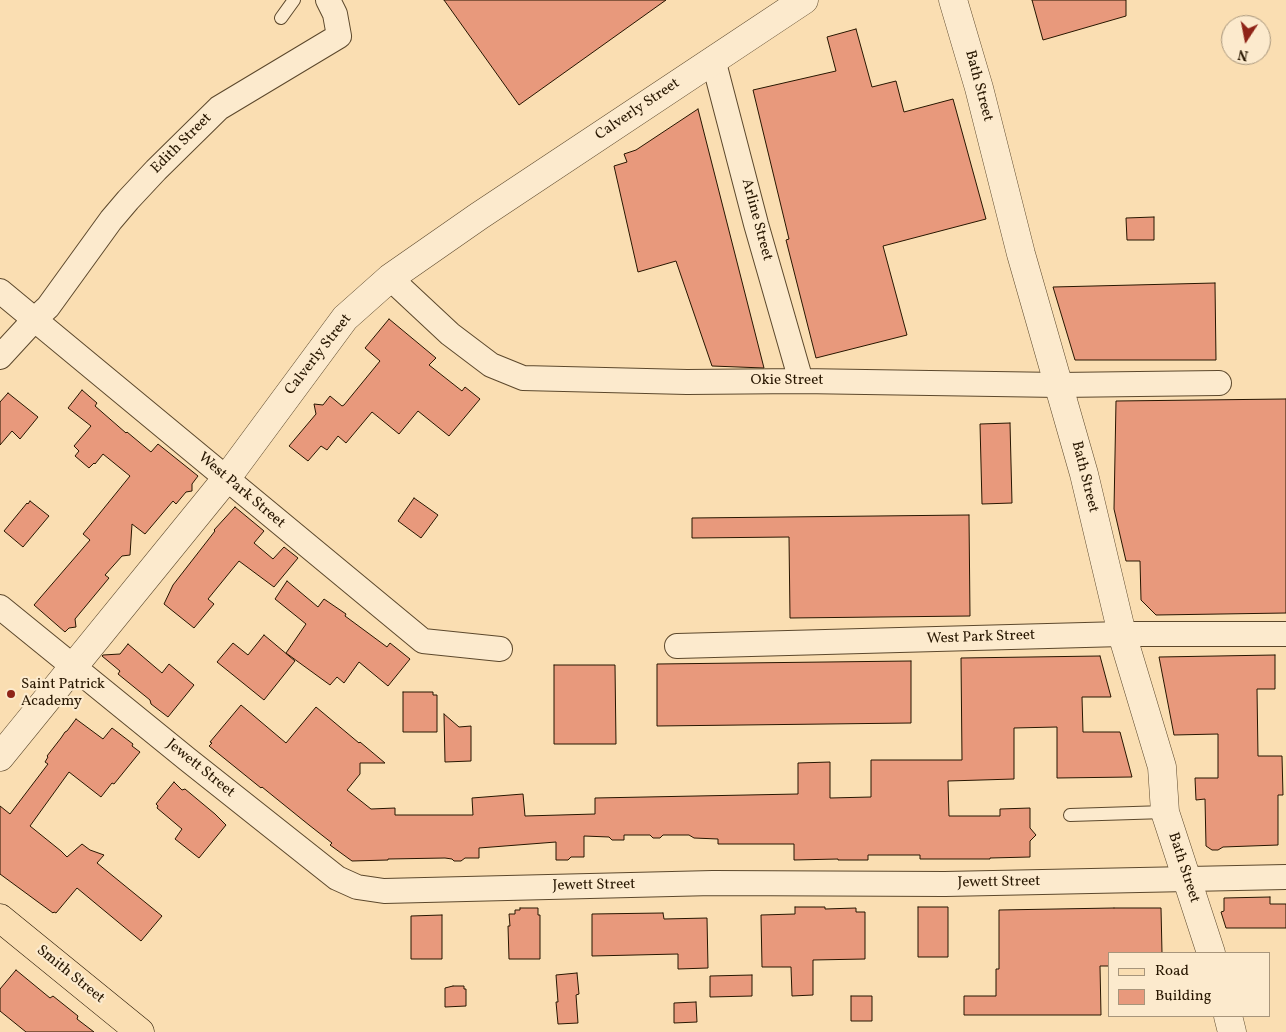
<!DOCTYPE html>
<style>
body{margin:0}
#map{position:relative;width:1286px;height:1032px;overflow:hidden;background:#fadeb2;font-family:Vollkorn,serif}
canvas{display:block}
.legend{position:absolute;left:1108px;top:952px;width:162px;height:65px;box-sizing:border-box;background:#fceacd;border:1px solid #a7957b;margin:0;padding:6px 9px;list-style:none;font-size:15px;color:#271600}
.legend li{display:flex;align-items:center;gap:10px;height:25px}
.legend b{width:25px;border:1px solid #a7957b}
.north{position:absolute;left:1221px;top:15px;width:50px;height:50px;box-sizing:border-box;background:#fceacd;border:1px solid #a7957b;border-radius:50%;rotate:191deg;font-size:14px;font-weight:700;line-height:20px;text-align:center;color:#271600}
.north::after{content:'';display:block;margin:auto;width:18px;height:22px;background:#8f2418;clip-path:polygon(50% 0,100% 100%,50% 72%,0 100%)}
</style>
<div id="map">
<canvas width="1286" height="1032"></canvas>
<ul class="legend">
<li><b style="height:6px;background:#fadeb2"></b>Road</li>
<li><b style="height:14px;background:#e8997c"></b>Building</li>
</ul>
<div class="north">N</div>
</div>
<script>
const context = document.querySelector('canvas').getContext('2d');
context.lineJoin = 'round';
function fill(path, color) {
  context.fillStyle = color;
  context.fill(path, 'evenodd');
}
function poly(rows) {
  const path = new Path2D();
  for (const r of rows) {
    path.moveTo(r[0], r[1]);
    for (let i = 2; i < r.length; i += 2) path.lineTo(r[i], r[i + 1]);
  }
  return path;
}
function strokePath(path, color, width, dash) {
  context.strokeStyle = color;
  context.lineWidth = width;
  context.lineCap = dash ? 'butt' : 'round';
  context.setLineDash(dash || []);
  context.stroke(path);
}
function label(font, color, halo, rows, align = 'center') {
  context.font = font + ' Vollkorn,serif';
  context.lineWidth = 4.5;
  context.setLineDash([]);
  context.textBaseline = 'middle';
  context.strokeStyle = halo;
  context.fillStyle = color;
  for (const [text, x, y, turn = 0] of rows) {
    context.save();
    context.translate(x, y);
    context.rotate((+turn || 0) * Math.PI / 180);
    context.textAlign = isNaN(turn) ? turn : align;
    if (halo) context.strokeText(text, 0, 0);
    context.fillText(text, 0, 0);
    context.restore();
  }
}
const building = poly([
 [444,0,666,0,519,105,444,0],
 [1032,0,1126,0,1126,16,1043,40,1032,0],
 [856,29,872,87,896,81,904,112,953,99,986,219,883,246,907,335,816,358,786,240,789,239,753,90,836,71,827,37,856,29],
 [698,109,764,368,712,366,676,261,638,272,614,166,627,162,624,154,636,150,698,109],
 [1154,217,1154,240,1127,240,1126,218,1154,217],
 [1215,283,1216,360,1075,360,1053,287,1215,283],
 [389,319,436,358,429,365,462,391,465,387,480,399,449,436,418,411,399,434,372,412,346,443,338,436,327,450,321,446,308,461,289,446,316,414,314,404,323,405,330,396,342,406,344,405,380,361,365,348,389,319],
 [82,390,97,403,95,406,126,433,127,432,151,452,158,444,198,476,192,484,192,491,186,492,176,504,173,501,145,534,132,524,130,555,122,556,105,575,109,578,75,619,76,627,69,628,65,632,34,605,90,540,83,534,130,476,103,454,95,464,94,463,89,468,75,456,79,451,74,446,91,426,68,408,82,390],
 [8,393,38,417,20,439,12,431,0,445,0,402,8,393],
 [1286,399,1286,613,1156,615,1141,600,1140,561,1126,561,1114,509,1116,401,1286,399],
 [1010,423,1012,503,982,504,980,424,1010,423],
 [414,498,438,515,421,538,398,521,414,498],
 [30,501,49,516,23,547,4,531,27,503,28,504,30,501],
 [235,507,264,531,254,543,273,559,284,547,298,558,274,587,239,561,208,599,214,604,194,628,164,604,173,585,215,531,214,530,235,507],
 [969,515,970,616,790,618,789,537,692,538,692,518,969,515],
 [287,581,318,607,324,599,346,614,345,616,387,647,390,643,410,659,388,686,359,662,344,683,337,677,330,685,286,653,306,624,275,599,287,581],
 [264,635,295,661,264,700,217,662,233,643,248,655,264,635],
 [128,644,162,673,169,664,194,685,168,717,151,704,150,700,118,674,120,671,102,656,103,655,120,654,128,644],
 [1275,655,1275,689,1257,689,1258,756,1282,756,1283,795,1278,795,1278,845,1223,847,1218,850,1212,850,1206,846,1205,799,1196,800,1195,778,1218,778,1218,734,1174,735,1159,657,1275,655],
 [1100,656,1111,697,1082,697,1083,732,1120,732,1132,777,1057,778,1057,727,1014,728,1014,779,948,781,949,816,1000,816,1000,809,1030,808,1030,828,1036,835,1030,841,1030,857,990,858,990,859,920,859,920,855,868,855,868,860,838,860,838,859,794,860,794,844,718,844,718,839,694,838,689,835,663,835,660,838,653,838,650,835,624,835,624,840,612,840,609,837,584,836,584,857,571,857,568,860,556,860,556,842,479,848,479,858,465,858,461,861,454,861,452,859,445,858,388,859,388,860,352,861,330,845,332,843,309,825,262,787,261,788,209,746,212,743,210,742,241,705,286,743,316,707,359,743,360,742,385,763,360,763,360,774,347,790,371,809,395,808,395,815,473,815,472,798,523,794,525,816,595,814,595,798,798,794,798,763,830,762,830,798,871,797,871,760,962,760,961,658,1100,656],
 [911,661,911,723,657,726,657,664,911,661],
 [554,665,615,665,616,744,554,744,554,665],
 [403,692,433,692,433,695,437,695,437,732,403,732,403,692],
 [444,714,459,727,471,726,471,761,445,762,444,714],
 [76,719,103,739,112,728,133,744,132,746,140,752,114,784,112,783,101,797,69,772,30,826,61,851,67,857,82,844,90,850,104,855,97,863,162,916,141,941,77,888,56,913,54,912,53,913,0,874,0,806,10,814,48,764,45,762,48,757,47,756,61,738,65,732,67,731,76,719],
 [174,782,182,790,185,789,215,814,226,825,199,858,175,839,182,829,157,808,158,806,156,804,174,782],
 [1270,897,1270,904,1286,904,1286,928,1226,928,1221,912,1224,911,1224,898,1270,897],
 [795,907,825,907,825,909,856,908,856,912,865,912,865,959,813,960,813,995,792,996,791,967,762,967,761,915,795,914,795,907],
 [918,907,948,907,948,957,918,957,918,907],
 [520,908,538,908,538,915,540,915,540,959,509,959,508,926,510,926,509,914,515,914,515,910,520,910,520,908],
 [1114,908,1161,908,1162,953,1110,953,1110,966,1100,966,1101,1015,964,1015,964,996,996,996,996,969,999,969,999,910,1114,908],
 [663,913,664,919,707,918,708,968,678,969,678,954,592,956,592,914,663,913],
 [442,915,442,959,411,959,411,916,442,915],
 [16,970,50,998,53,996,78,1016,77,1019,94,1032,26,1032,0,1011,0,989,16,970],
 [577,973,579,994,576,995,578,1023,558,1024,556,1002,558,1002,556,975,577,973],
 [752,975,752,996,710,997,710,976,752,975],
 [453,986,464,986,464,989,466,989,466,1006,445,1007,445,988,453,986],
 [851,996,872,996,872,1021,851,1021,851,996],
 [696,1002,697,1022,674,1023,674,1003,696,1002]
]);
fill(building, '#e8997c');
strokePath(building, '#271600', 1);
const service = poly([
 [281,18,294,0],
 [1070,815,1165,812]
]);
const minor = poly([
 [713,59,756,224,801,381],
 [390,278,450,334,491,365,523,378,687,382,801,381,1059,385,1219,383],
 [0,291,423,641,500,649],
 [0,357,34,320,48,307,111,220,128,200,156,170,219,108,339,36,335,14,328,0],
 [0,607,187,759,337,878,357,887,384,891,713,883,945,884,1286,877],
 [677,646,1122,634,1286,634]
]);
const tertiary = poly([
 [953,0,979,88,1021,254,1084,474,1122,634,1162,767,1165,812,1211,953],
 [0,757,226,479,345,318,390,278,479,216,804,0],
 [1228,1016,1232,1032]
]);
const primary = poly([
 [0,918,140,1032]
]);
strokePath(service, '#5c482c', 14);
strokePath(minor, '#5c482c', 26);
strokePath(tertiary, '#5c482c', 29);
strokePath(primary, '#271600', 29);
strokePath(service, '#fceacd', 12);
strokePath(minor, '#fceacd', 24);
strokePath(tertiary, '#fceacd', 28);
strokePath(primary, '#fadeb2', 28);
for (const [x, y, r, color] of [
 [11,694,5,"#8f2418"]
]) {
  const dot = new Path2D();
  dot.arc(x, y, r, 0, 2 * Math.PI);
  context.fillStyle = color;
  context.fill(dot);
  strokePath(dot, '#fceacd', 2);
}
label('15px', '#271600', '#fceacd', [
 ["Bath Street",978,86,75],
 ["Calverly Street",638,110,-34],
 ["Edith Street",182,144,-45],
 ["Arline Street",756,220,75],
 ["Calverly Street",319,355,-52],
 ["Okie Street",787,381],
 ["Bath Street",1084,477,76],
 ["West Park Street",241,491,40],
 ["West Park Street",981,638,-2],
 ["Jewett Street",200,769,39],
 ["Bath Street",1183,868,72],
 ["Jewett Street",999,883,-1],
 ["Jewett Street",594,886,-1],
 ["Smith Street",70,975,39]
]);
label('15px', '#271600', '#fceacd', [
 ["Saint Patrick",21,685],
 ["Academy",21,702]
], 'left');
</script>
